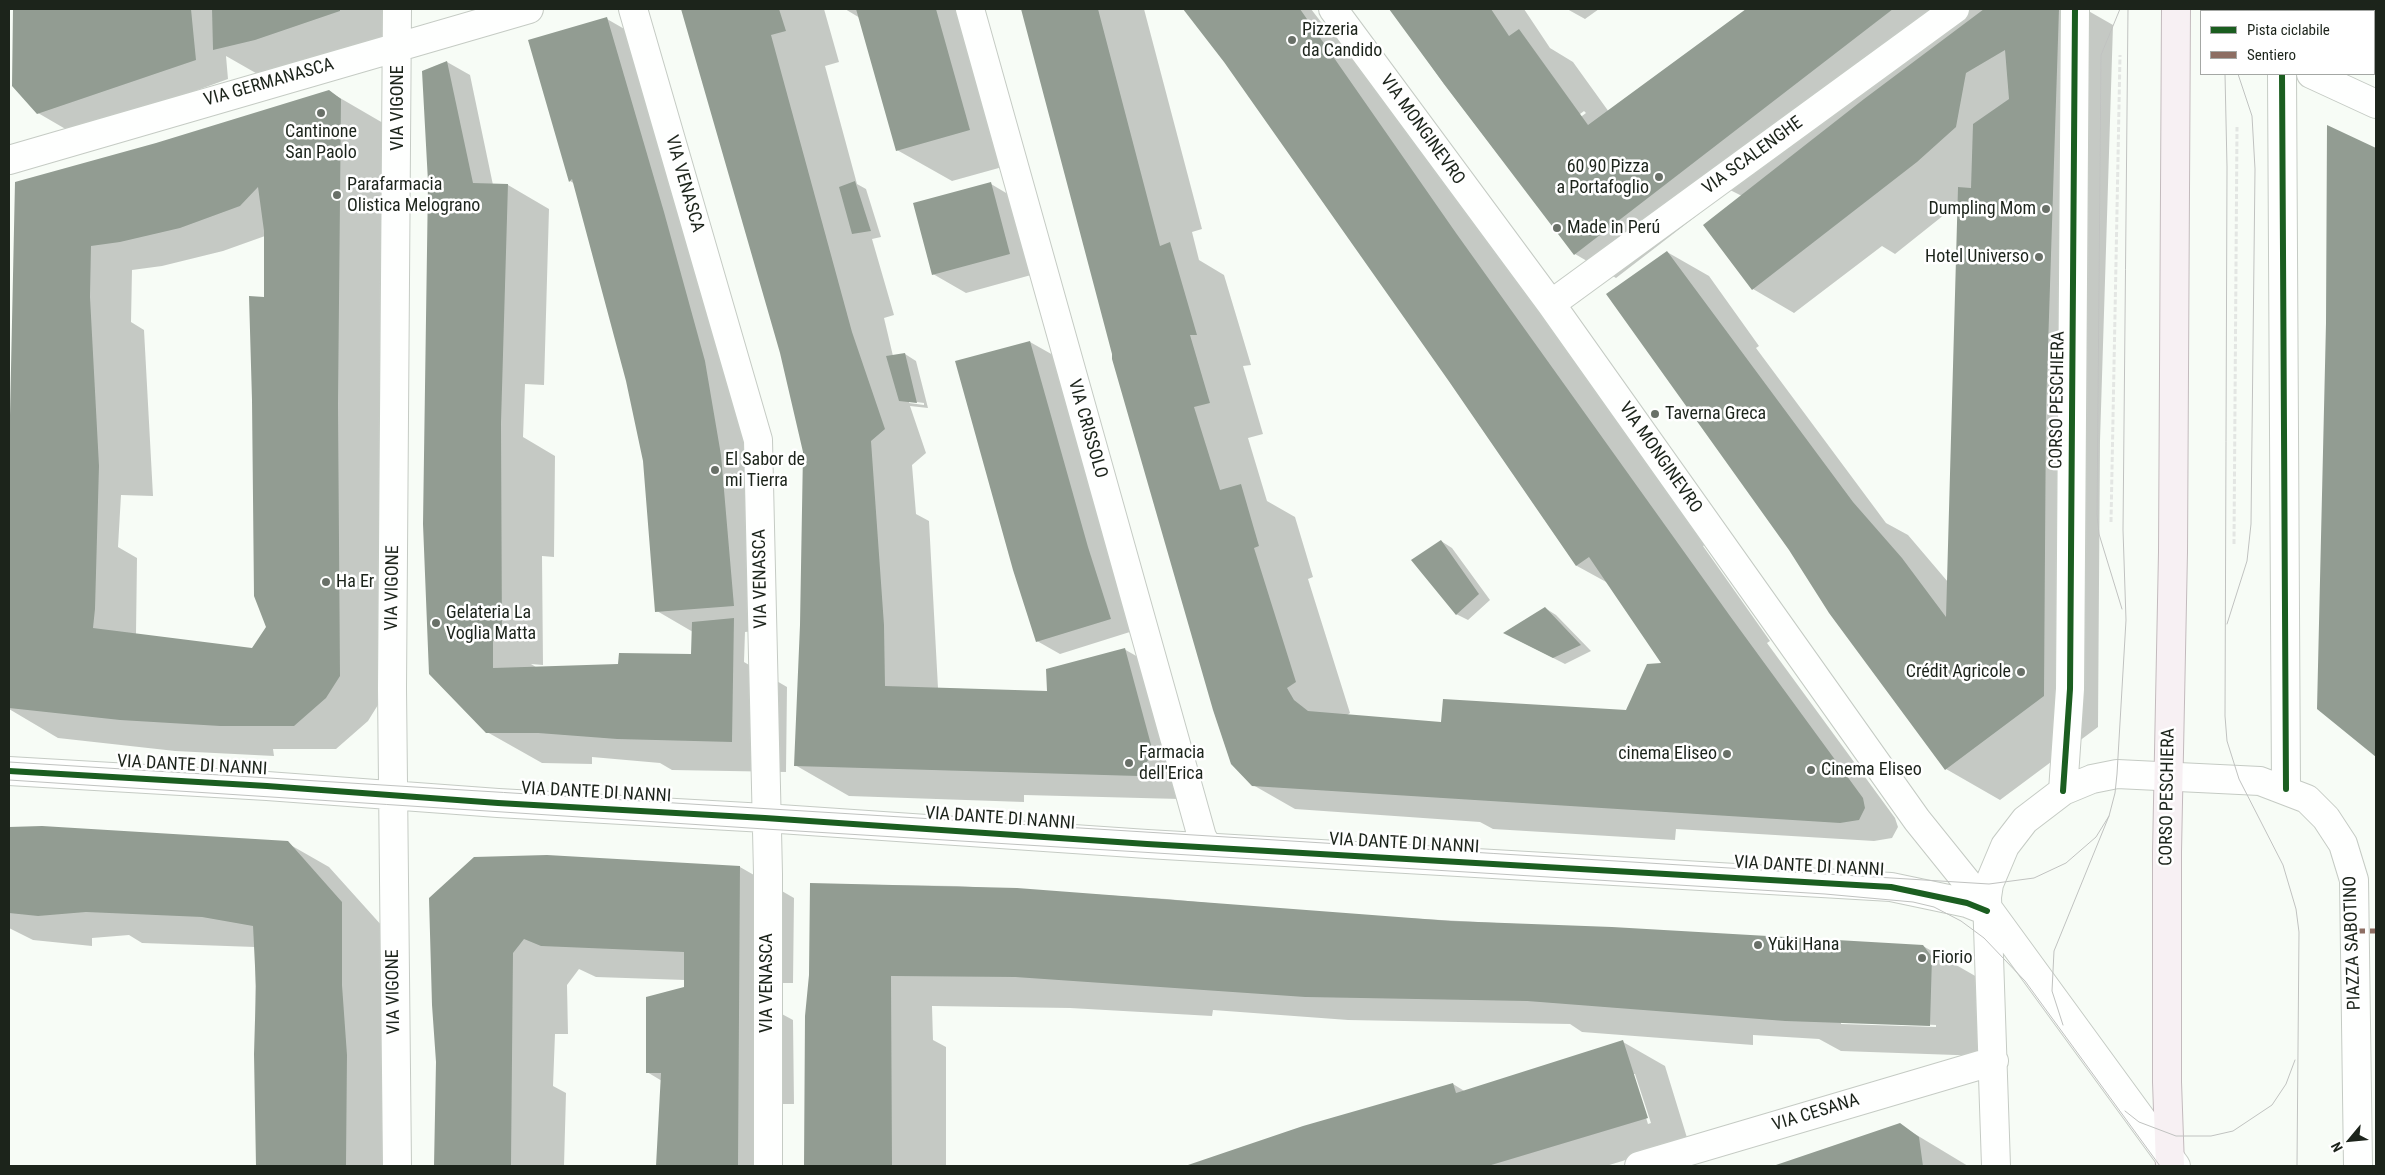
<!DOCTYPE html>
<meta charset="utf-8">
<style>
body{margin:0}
#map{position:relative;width:2385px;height:1175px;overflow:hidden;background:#f7fcf6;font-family:"Roboto Condensed",sans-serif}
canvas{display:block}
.frame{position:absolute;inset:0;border:10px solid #1c241b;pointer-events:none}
.legend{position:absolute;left:2200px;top:10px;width:175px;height:65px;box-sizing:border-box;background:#fff;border:1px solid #a4a7a4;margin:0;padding:6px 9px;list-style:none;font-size:15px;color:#1c241b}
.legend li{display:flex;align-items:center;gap:10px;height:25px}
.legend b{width:25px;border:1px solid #a4a7a4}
.north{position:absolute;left:2325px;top:1115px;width:50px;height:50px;-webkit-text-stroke:4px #fff;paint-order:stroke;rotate:242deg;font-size:14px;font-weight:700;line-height:20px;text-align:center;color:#1c241b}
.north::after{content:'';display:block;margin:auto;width:18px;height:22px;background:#1c241b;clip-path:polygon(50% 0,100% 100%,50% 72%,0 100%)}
</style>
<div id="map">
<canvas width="2385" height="1175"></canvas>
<div class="frame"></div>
<ul class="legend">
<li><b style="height:6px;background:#1b5e20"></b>Pista ciclabile</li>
<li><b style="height:6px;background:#8d6e63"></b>Sentiero</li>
</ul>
<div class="north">N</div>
</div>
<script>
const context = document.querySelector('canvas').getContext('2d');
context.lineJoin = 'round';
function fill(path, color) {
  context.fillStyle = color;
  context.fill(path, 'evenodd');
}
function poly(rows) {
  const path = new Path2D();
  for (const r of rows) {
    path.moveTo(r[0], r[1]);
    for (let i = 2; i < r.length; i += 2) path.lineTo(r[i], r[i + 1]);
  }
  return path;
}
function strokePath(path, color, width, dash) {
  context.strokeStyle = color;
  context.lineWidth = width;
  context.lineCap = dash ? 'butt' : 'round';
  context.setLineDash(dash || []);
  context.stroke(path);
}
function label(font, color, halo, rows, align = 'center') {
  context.font = font + ' "Roboto Condensed",sans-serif';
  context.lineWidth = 5;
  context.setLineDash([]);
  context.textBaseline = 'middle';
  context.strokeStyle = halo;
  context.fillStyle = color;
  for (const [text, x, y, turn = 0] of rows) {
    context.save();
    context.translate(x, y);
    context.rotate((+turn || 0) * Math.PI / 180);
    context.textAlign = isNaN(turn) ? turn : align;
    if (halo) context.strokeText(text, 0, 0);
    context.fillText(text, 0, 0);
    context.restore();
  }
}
fill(poly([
 [14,9,392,9,394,42,268,80,226,56,228,79,170,100,93,145,38,113,14,86],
 [469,9,535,9,491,21],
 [682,9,824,9,839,62,825,66,857,184,866,189,881,237,872,239,894,315,884,318,893,356,905,354,916,361,928,408,910,406,926,453,912,465,916,514,929,521,938,688,1048,692,1124,649,1166,673,1180,799,1024,795,1024,802,849,796,795,765,801,625,804,451,781,353],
 [909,401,924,403,924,405,909,403],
 [845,9,981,9,1024,161,952,181,897,150,860,18],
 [1022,9,1144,9,1202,229,1192,232,1199,260,1224,275,1251,365,1243,366,1263,434,1248,438,1267,501,1295,517,1313,577,1308,579,1350,713,1347,715,1441,724,1627,711,1664,662,1608,583,1577,566,1449,379,1225,61,1184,9,1311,9,1321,22,1340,33,1708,543,1703,546,1770,641,1767,643,1895,818,1898,827,1892,838,1874,841,1676,829,1675,840,1493,829,1480,822,1295,809,1253,785,1113,354],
 [1391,9,1524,9,1550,48,1573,62,1609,112,1749,9,2085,9,2113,25,2100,441,2098,727,2000,800,1946,769,1667,252,1709,276,1759,346,1756,348,1886,523,1908,535,1948,582,1959,203,1895,254,1882,246,1794,313,1753,289,1742,196,1730,190,1616,278,1575,254,1444,84],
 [1584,111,1586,113,1527,157,1527,154],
 [1567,9,1599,9,1585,19],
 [2318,9,2376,9,2376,64,2374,63,2374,11,2318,11],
 [607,19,640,38,759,394,775,486,763,487,775,629,745,632,744,662,787,687,786,772,672,770,660,763,592,757,592,764,542,763,487,732,430,182,423,72,447,62,470,75,493,185,508,185,549,209,544,385,525,384,523,437,555,456,554,557,542,556,543,665,531,664,539,669,617,665,693,655,693,632,657,611,644,461,627,380,575,184,570,181,529,41],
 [328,91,383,123,381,700,368,721,336,749,273,749,274,756,175,751,58,738,9,709,14,298,156,144],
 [265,236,267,627,252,650,136,635,137,558,118,547,121,495,153,496,144,330,131,322,132,270,162,266,223,251],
 [2328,127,2376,150,2376,756,2318,709,2328,325],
 [991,184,1023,203,1042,272,966,293,933,274],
 [1030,342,1085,373,1133,631,1060,654,1037,641],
 [1441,541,1452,548,1490,600,1468,620,1456,614],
 [1545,608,1556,615,1591,651,1565,664,1516,639],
 [42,827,287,843,329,867,383,927,400,1166,257,1166,255,947,142,943,129,935,92,938,92,946,33,940,9,928,9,828],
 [740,867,794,898,793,983,780,983,780,1013,793,1020,794,1104,781,1104,779,1166,658,1166,662,1081,647,1072,685,988,685,980,596,977,579,969,567,985,568,1034,555,1034,553,1086,566,1093,564,1166,436,1166,437,1062,430,898],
 [811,884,957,886,1167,899,1312,913,1923,946,1977,977,1984,1056,1841,1051,1819,1039,1753,1035,1753,1045,1582,1032,1570,1024,1348,1020,1213,1010,1212,1016,1070,1008,932,1006,933,1040,946,1047,946,1166,805,1166,806,1016,810,975],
 [1841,1021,1936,1025,1936,1027,1841,1024],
 [1623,1042,1665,1066,1688,1141,1606,1166,1188,1166,1303,1127,1453,1084,1466,1092],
 [1632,1074,1635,1074,1651,1123,1648,1124],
 [1900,1125,1968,1166,1776,1166]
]), '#0003');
fill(poly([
 [13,9,191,9,196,60,37,114,12,86],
 [212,9,340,9,340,11,255,40,213,50],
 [681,9,779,9,786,31,771,35,852,332,885,429,871,441,884,625,885,686,1047,691,1046,669,1125,648,1153,752,1138,776,794,766,800,625,803,452,780,353],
 [856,9,936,9,970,130,896,151],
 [1021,9,1098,9,1160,246,1170,242,1197,335,1190,335,1210,403,1194,407,1220,490,1241,484,1259,546,1254,548,1296,682,1287,688,1294,700,1308,711,1441,722,1443,699,1626,710,1647,664,1661,663,1589,557,1576,566,1448,380,1224,62,1183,9,1300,9,1456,233,1730,616,1863,798,1865,808,1859,820,1840,823,1252,786,1231,764,1213,710,1112,359,1112,354],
 [1389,9,1491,9,1509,36,1519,29,1588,125,1746,9,1893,9,1574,255,1444,84],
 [1984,9,2059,9,2046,409,2044,696,1945,770,1829,613,1789,550,1606,294,1667,251,1853,502,1902,558,1946,617,1958,187,1971,188,1973,124,2009,99,2005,50,1966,73,1956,127,1917,162,1752,290,1703,225,1864,99],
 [2317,9,2376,9,2376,50,2374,49,2374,11,2316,11],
 [607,17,664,212,705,361,721,455,734,606,655,612,643,461,626,381,572,179,569,182,528,40],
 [447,61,473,183,508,184,501,423,502,641,493,641,493,668,618,664,619,653,691,654,692,622,734,618,732,742,617,739,538,733,486,733,429,674,423,524,428,182,422,71],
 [329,90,341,99,338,404,340,676,326,698,294,726,220,726,120,720,9,708,9,462,15,182,156,143],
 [258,187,264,231,264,297,249,296,252,400,254,596,266,627,252,648,93,628,95,609,99,466,90,297,91,246,120,242,180,228,240,206],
 [2327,125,2376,148,2376,757,2317,709,2326,323],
 [855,181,871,231,852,234,839,187],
 [991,182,1010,254,932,275,913,203],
 [1030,341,1088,547,1111,619,1036,642,1013,570,955,361],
 [905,353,917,403,899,401,886,356],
 [1441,540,1479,594,1456,615,1411,560],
 [1545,607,1581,645,1553,658,1503,633],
 [42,826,288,841,342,902,342,985,347,1055,346,1166,256,1166,254,1054,256,986,253,926,202,917,86,912,38,916,9,913,9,827],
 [547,855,740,866,738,1166,656,1166,661,1073,646,1073,646,997,684,987,684,952,541,946,524,939,513,953,511,1166,434,1166,436,1062,432,1005,429,898,474,857],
 [810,883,1017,888,1451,921,1612,927,1923,945,1932,957,1930,1026,1785,1021,1527,1001,1305,997,1015,977,891,976,892,1166,804,1166,805,1016,809,975],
 [1623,1040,1648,1118,1488,1166,1185,1166,1303,1126,1453,1083,1456,1093],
 [1900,1123,1919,1137,1923,1166,1773,1166]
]), '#929c92');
const minor = poly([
 [633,9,758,440,768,874,768,1166],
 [970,9,1190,794,1202,837,1208,847],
 [1333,9,1551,304,1917,820,1987,907,2176,1166],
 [2282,9,2282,11],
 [2282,74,2286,789],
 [2311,74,2376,104],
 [9,160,529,9],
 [1551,304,1955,9],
 [9,771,267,786,498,803,765,818,1147,844,1891,887,1967,903,1987,911],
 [2063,791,2070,689,2075,9],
 [397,1166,392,688,397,9],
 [1639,1166,1994,1061],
 [1996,1166,1987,897,1989,884,2005,846,2025,820,2063,791,2092,779,2117,774,2260,781,2307,799,2326,818,2343,844,2354,880,2358,1166]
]);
const major = poly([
 [2170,1166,2167,1082,2167,852,2173,552,2176,9]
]);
strokePath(minor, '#c5cbc4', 30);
strokePath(major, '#c3babd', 30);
strokePath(poly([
 [2111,522,2120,55],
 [2234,544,2237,127]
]), '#e3e6e3', 3, [5, 2.5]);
strokePath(minor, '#fefffe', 28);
strokePath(major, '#f7f0f3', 28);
strokePath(poly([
 [2120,9,2101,55,2097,515,2099,534,2122,609],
 [2225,11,2225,9],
 [2225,74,2227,167,2225,716,2227,741,2239,779,2283,865,2296,909,2299,932,2297,1166],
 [2227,624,2247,561,2251,524,2255,169,2252,116,2238,74],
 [9,762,1989,884,2034,878,2066,863,2096,837,2109,816],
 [9,780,765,829,1825,894,1913,902,1934,907,1961,921,1984,938,2025,981,2160,1166],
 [2063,1025,2052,991,2054,951,2109,816,2115,793,2117,774,2126,620,2123,530,2128,9],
 [2125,1111,2139,1122,2176,1136,2211,1136,2233,1131,2272,1105,2286,1084,2295,1060]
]), '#c0c2c0', 1);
strokePath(poly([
 [2355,931,2376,931]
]), '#8d6e63', 5, [10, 5]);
strokePath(poly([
 [2282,74,2286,789],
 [9,771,267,786,498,803,765,818,1147,844,1891,887,1967,903,1987,911],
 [2063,791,2070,689,2075,9]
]), '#1b5e20', 6);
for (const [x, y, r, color] of [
 [1292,40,5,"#697068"],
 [321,113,5,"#697068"],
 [1659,177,5,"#697068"],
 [337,195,5,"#697068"],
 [2046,209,5,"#697068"],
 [1557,228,5,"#697068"],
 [2039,257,5,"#697068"],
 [1655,414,5,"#697068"],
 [715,470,5,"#697068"],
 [326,582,5,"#697068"],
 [436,623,5,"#697068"],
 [2021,672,5,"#697068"],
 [1727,754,5,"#697068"],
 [1129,763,5,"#697068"],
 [1811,770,5,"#697068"],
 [1758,945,5,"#697068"],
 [1922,958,5,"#697068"]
]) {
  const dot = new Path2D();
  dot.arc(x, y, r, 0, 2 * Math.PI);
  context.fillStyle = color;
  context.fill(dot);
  strokePath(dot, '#fff', 2);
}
label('18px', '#1c241b', '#fff', [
 ["Pizzeria",1302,30],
 ["da Candido",1302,51],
 ["Cantinone",321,132,"center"],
 ["San Paolo",321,153,"center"],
 ["60 90 Pizza",1649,167,"right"],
 ["a Portafoglio",1649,188,"right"],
 ["Parafarmacia",347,185],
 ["Olistica Melograno",347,206],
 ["Dumpling Mom",2036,209,"right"],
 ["Made in Perú",1567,228],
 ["Hotel Universo",2029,257,"right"],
 ["Taverna Greca",1665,414],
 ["El Sabor de",725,460],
 ["mi Tierra",725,481],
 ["Ha Er",336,582],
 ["Gelateria La",446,613],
 ["Voglia Matta",446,634],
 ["Crédit Agricole",2011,672,"right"],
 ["Farmacia",1139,753],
 ["dell'Erica",1139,774],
 ["cinema Eliseo",1717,754,"right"],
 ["Cinema Eliseo",1821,770],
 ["Yuki Hana",1768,945],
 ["Fiorio",1932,958]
], 'left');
label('18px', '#1c241b', '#fff', [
 ["VIA GERMANASCA",269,83,-16],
 ["VIA VIGONE",398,108,-90],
 ["VIA MONGINEVRO",1422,130,54],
 ["VIA SCALENGHE",1753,156,-36],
 ["VIA VENASCA",684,184,74],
 ["CORSO PESCHIERA",2058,400,-89],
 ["VIA CRISSOLO",1087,429,74],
 ["VIA MONGINEVRO",1660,458,55],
 ["VIA VENASCA",761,579,-91],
 ["VIA VIGONE",393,588,-89],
 ["VIA DANTE DI NANNI",192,766,3],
 ["VIA DANTE DI NANNI",596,793,3],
 ["CORSO PESCHIERA",2168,797,-89],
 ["VIA DANTE DI NANNI",1000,819,4],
 ["VIA DANTE DI NANNI",1404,844,3],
 ["VIA DANTE DI NANNI",1809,867,3],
 ["PIAZZA SABOTINO",2353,943,-92],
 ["VIA VENASCA",767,983,-90],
 ["VIA VIGONE",394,992,-91],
 ["VIA CESANA",1816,1113,-17]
]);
</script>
